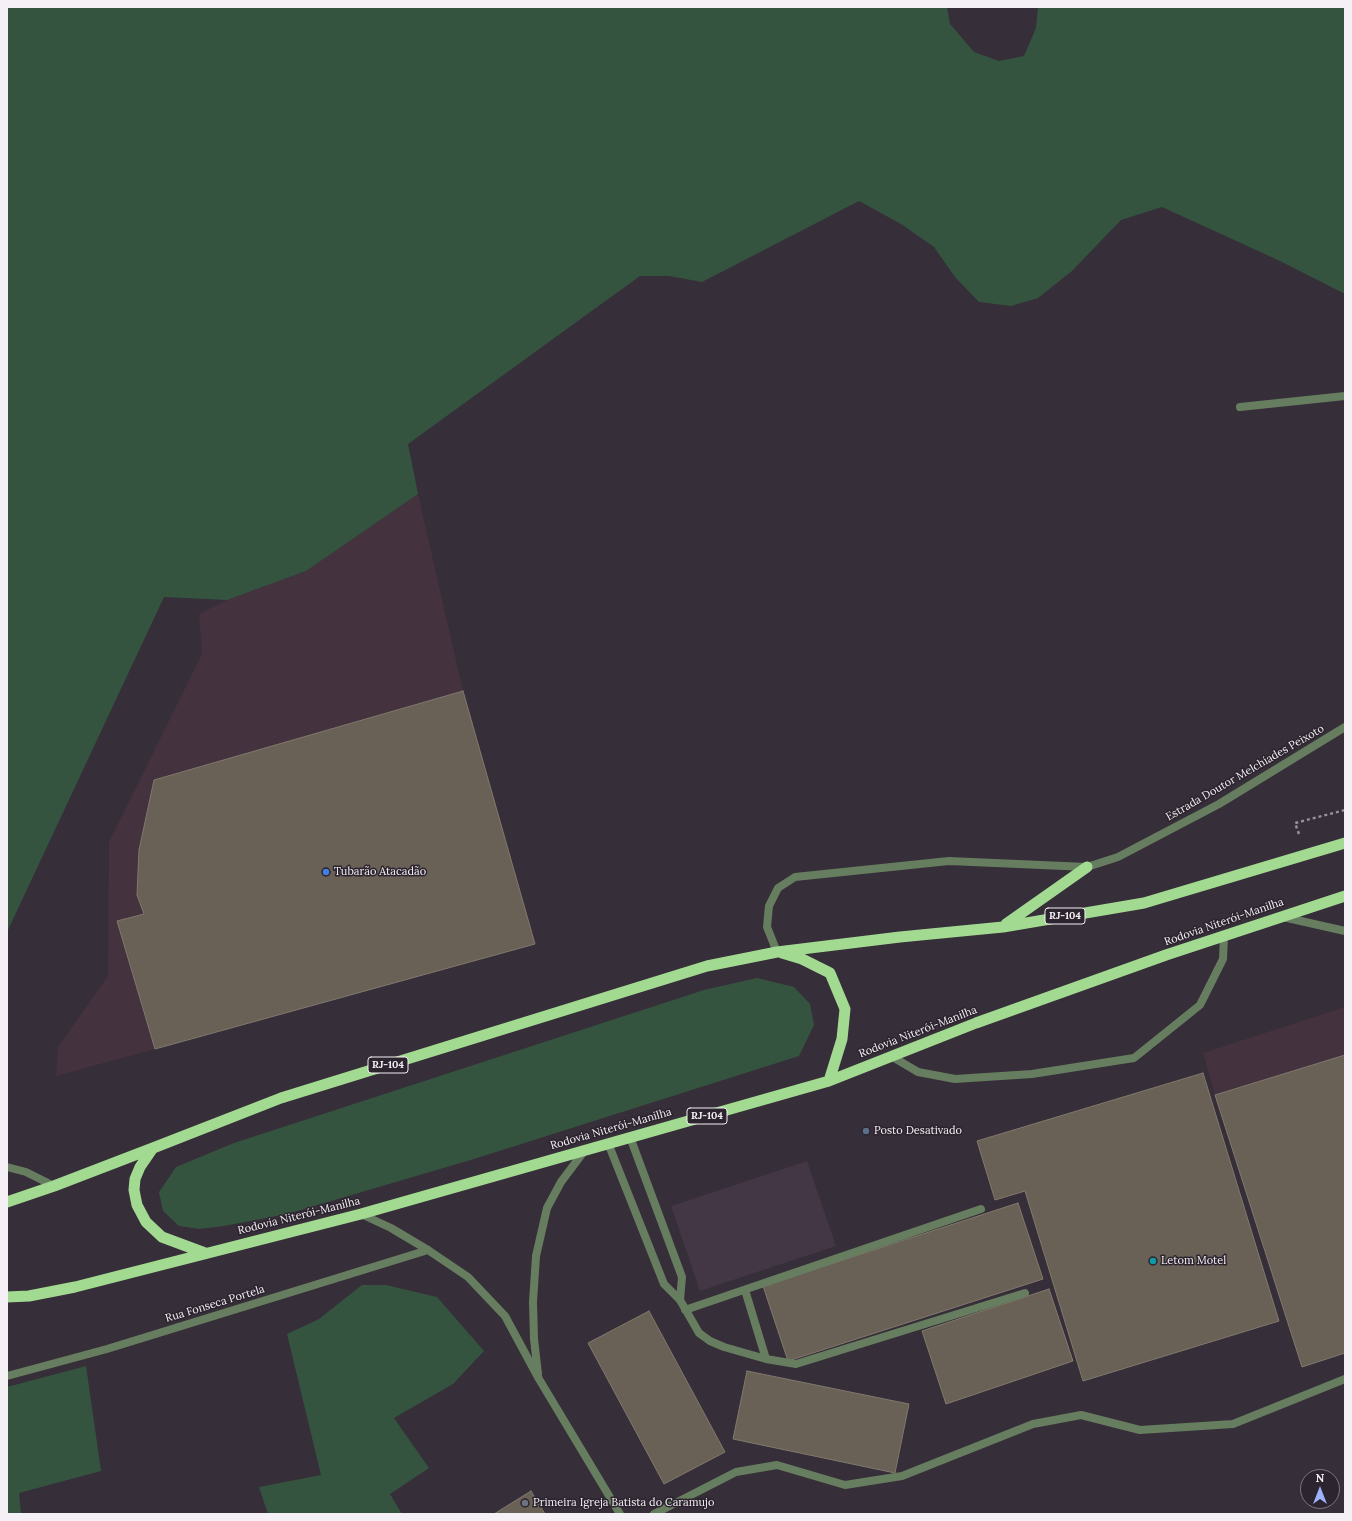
<!DOCTYPE html>
<meta charset="utf-8">
<style>
body{margin:0}
#map{position:relative;width:1352px;height:1521px;overflow:hidden;background:#362e38;font-family:Lora,serif}
canvas{display:block}
.frame{position:absolute;inset:0;border:8px solid #f5f0f6;pointer-events:none}
.north{position:absolute;left:1300px;top:1469px;width:40px;height:40px;box-sizing:border-box;background:#2c242e;border:1px solid #7c767e;border-radius:50%;rotate:0deg;font-size:11px;font-weight:700;line-height:16px;text-align:center;color:#f5f0f6}
.north::after{content:'';display:block;margin:auto;width:14px;height:18px;background:#9db4fd;clip-path:polygon(50% 0,100% 100%,50% 72%,0 100%)}
</style>
<div id="map">
<canvas width="1352" height="1521"></canvas>
<div class="frame"></div>
<div class="north">N</div>
</div>
<script>
const context = document.querySelector('canvas').getContext('2d');
context.lineJoin = 'round';
function fill(path, color) {
  context.fillStyle = color;
  context.fill(path, 'evenodd');
}
function poly(rows) {
  const path = new Path2D();
  for (const r of rows) {
    path.moveTo(r[0], r[1]);
    for (let i = 2; i < r.length; i += 2) path.lineTo(r[i], r[i + 1]);
  }
  return path;
}
function strokePath(path, color, width, dash) {
  context.strokeStyle = color;
  context.lineWidth = width;
  context.lineCap = dash ? 'butt' : 'round';
  context.setLineDash(dash || []);
  context.stroke(path);
}
function label(font, color, halo, rows, align = 'center') {
  context.font = font + ' Lora,serif';
  context.lineWidth = 3;
  context.setLineDash([]);
  context.textBaseline = 'middle';
  context.strokeStyle = halo;
  context.fillStyle = color;
  for (const [text, x, y, turn = 0] of rows) {
    context.save();
    context.translate(x, y);
    context.rotate((+turn || 0) * Math.PI / 180);
    context.textAlign = isNaN(turn) ? turn : align;
    if (halo) context.strokeText(text, 0, 0);
    context.fillText(text, 0, 0);
    context.restore();
  }
}
fill(poly([
 [807,1161,836,1246,700,1291,671,1206]
]), '#433645');
fill(poly([
 [418,494,463,691,154,780,139,850,137,894,144,914,117,922,155,1049,56,1076,58,1047,108,976,109,842,202,654,199,614,227,600,306,571],
 [1345,1007,1345,1055,1215,1095,1203,1053]
]), '#44333e');
fill(poly([
 [7,7,947,7,950,24,974,52,999,61,1024,56,1036,28,1038,7,1345,7,1345,294,1280,261,1162,207,1121,220,1072,271,1038,298,1011,306,979,302,955,277,934,247,901,224,859,201,702,282,669,276,640,276,408,444,418,494,306,571,227,600,164,597,7,932],
 [757,978,794,987,810,1004,814,1025,799,1056,474,1159,287,1214,224,1226,199,1229,179,1226,163,1211,159,1192,176,1167,234,1143,704,990],
 [362,1285,386,1285,437,1297,484,1351,453,1384,394,1418,429,1468,390,1494,402,1514,268,1514,259,1487,321,1475,287,1334,319,1319],
 [86,1366,101,1471,19,1493,21,1514,7,1514,7,1387]
]), '#355440');
const building = poly([
 [463,691,535,944,155,1049,117,921,144,914,137,895,139,850,154,780,463,691],
 [1345,1055,1345,1353,1302,1367,1215,1095,1345,1055],
 [1203,1073,1279,1321,1083,1381,1025,1191,995,1200,977,1141,1203,1073],
 [1018,1203,1043,1279,788,1361,763,1286,1018,1203],
 [1049,1289,1073,1361,946,1404,922,1331,1049,1289],
 [649,1311,725,1452,664,1484,588,1343,649,1311],
 [747,1371,909,1404,895,1473,733,1439,747,1371],
 [531,1491,545,1514,494,1514,531,1491]
]);
fill(building, '#696155');
strokePath(building, '#81796d', 1);
strokePath(poly([
 [1299,834,1295,823,1345,810]
]), '#979199', 2.5, [3, 3]);
strokePath(poly([
 [1240,407,1345,396],
 [891,1056,918,1072,955,1079,1032,1074,1134,1058,1200,1005,1223,959,1224,936],
 [630,1137,682,1277,680,1300],
 [608,1143,664,1284,680,1300,699,1333,710,1341,724,1347,766,1359,796,1364,1025,1293],
 [745,1290,766,1359],
 [685,1310,981,1209],
 [654,1514,736,1472,777,1465,845,1485,902,1476,1033,1424,1081,1415,1140,1430,1233,1424,1345,1379]
]), '#667e5f', 8);
strokePath(poly([
 [1283,917,1345,931],
 [7,1167,26,1172,54,1186],
 [7,1376,107,1349,428,1250]
]), '#667e5f', 8);
strokePath(poly([
 [777,952,767,927,769,906,778,888,795,877,949,861,1087,867,1118,857,1219,804,1345,727],
 [361,1214,391,1228,428,1250,468,1277,505,1316,539,1379,620,1514],
 [538,1374,534,1339,533,1302,536,1256,547,1208,561,1182,585,1150]
]), '#667e5f', 8);
strokePath(poly([
 [1006,924,1087,867],
 [782,953,802,959,830,973,845,1009,842,1039,829,1081],
 [153,1148,140,1167,135,1179,134,1190,137,1205,146,1222,162,1237,205,1253],
 [7,1202,54,1186,153,1148,281,1098,707,966,777,952,900,937,1003,927,1144,903,1345,843],
 [7,1297,29,1296,75,1287,361,1214,829,1081,976,1023,1166,955,1345,896]
]), '#a3da91', 11);
for (const [x, y, r, color] of [
 [326,872,4,"#3f7fe0"],
 [866,1131,4,"#5c6f8a"],
 [1153,1261,4,"#0f9aa8"],
 [525,1503,4,"#6b7280"]
]) {
  const dot = new Path2D();
  dot.arc(x, y, r, 0, 2 * Math.PI);
  context.fillStyle = color;
  context.fill(dot);
  strokePath(dot, '#2c242e', 1.5);
}
for (const [x, y, w] of [
 [1065,916,40],
 [388,1065,40],
 [707,1116,40]
]) {
  const box = new Path2D();
  box.roundRect(x - w / 2, y - 8, w, 16, 3);
  context.fillStyle = '#2c242e';
  context.fill(box);
  strokePath(box, '#f5f0f6', 1);
}
label('bold 10px', '#f5f0f6', null, [
 ["RJ-104",1065,916],
 ["RJ-104",388,1065],
 ["RJ-104",707,1116]
]);
label('11px', '#f5f0f6', '#2c242e', [
 ["Estrada Doutor Melchíades Peixoto",1245,773,-30],
 ["Rodovia Niterói-Manilha",1224,922,-19],
 ["Rodovia Niterói-Manilha",918,1032,-21],
 ["Rodovia Niterói-Manilha",611,1129,-16],
 ["Rodovia Niterói-Manilha",299,1216,-14],
 ["Rua Fonseca Portela",215,1304,-17]
]);
label('11px', '#f5f0f6', '#2c242e', [
 ["Tubarão Atacadão",334,872],
 ["Posto Desativado",874,1131],
 ["Letom Motel",1161,1261],
 ["Primeira Igreja Batista do Caramujo",533,1503]
], 'left');
</script>
